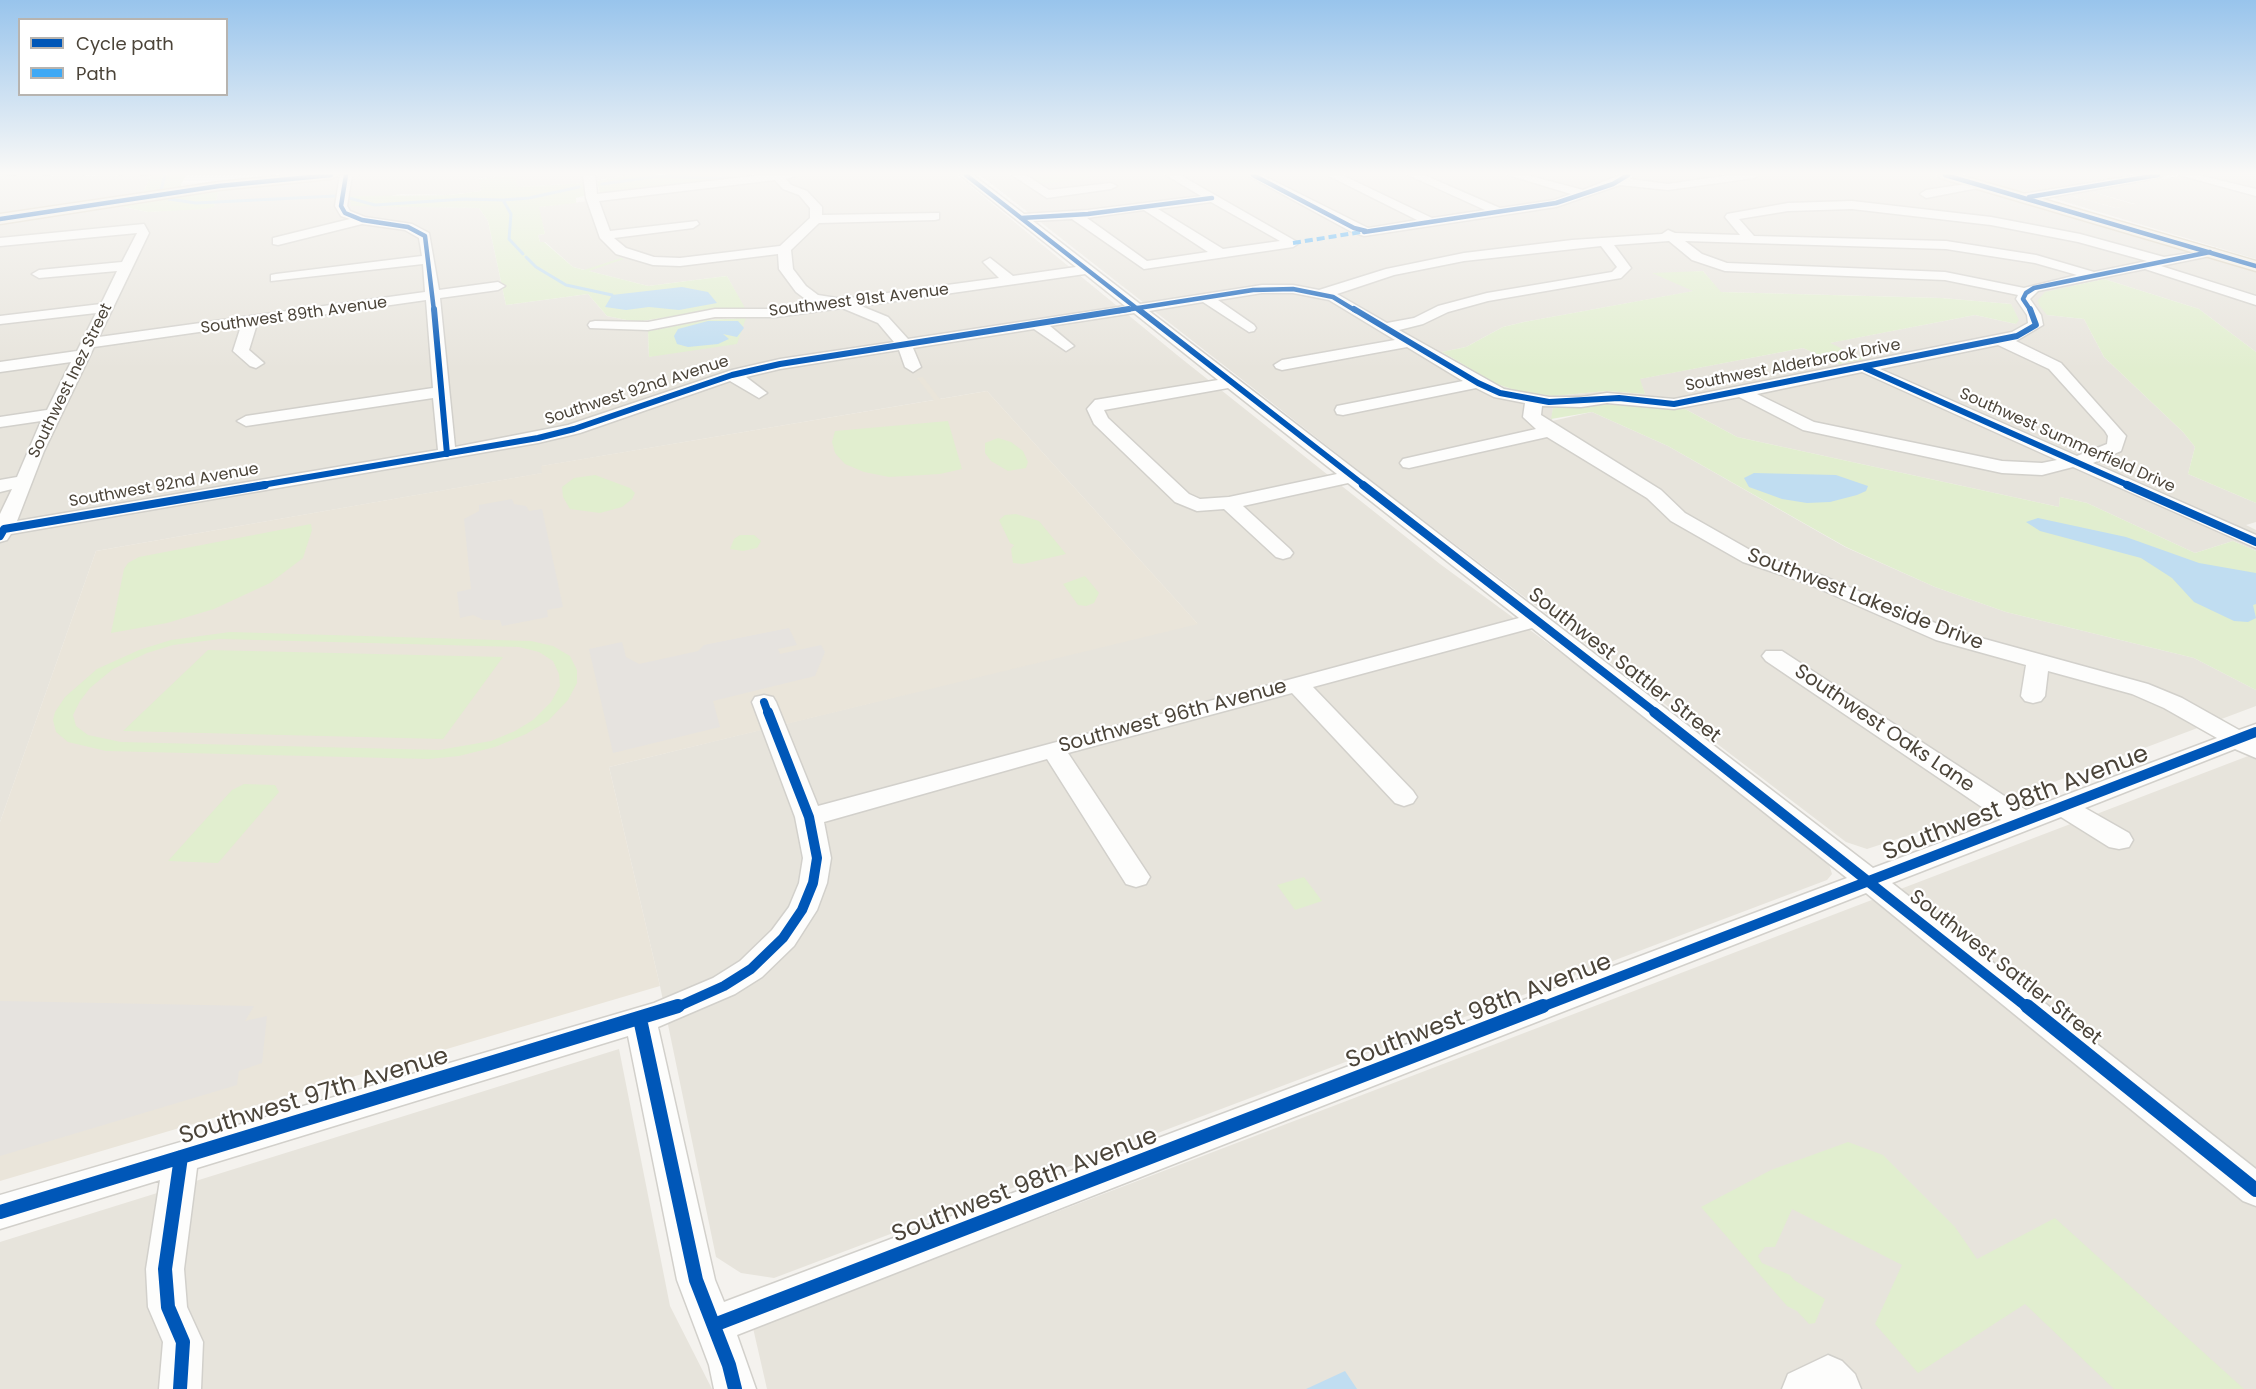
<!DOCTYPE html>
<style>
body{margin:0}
#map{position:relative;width:2256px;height:1389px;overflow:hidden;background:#f4f2ee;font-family:Poppins,sans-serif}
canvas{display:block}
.legend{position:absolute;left:18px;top:18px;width:210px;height:78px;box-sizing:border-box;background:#fff;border:2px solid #b7b4b0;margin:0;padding:8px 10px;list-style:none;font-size:18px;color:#4b4439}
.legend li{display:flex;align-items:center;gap:12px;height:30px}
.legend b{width:30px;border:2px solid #b7b4b0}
</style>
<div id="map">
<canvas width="2256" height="1389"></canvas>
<ul class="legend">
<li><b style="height:8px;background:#0057b8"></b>Cycle path</li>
<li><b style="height:8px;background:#3fa9f5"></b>Path</li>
</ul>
</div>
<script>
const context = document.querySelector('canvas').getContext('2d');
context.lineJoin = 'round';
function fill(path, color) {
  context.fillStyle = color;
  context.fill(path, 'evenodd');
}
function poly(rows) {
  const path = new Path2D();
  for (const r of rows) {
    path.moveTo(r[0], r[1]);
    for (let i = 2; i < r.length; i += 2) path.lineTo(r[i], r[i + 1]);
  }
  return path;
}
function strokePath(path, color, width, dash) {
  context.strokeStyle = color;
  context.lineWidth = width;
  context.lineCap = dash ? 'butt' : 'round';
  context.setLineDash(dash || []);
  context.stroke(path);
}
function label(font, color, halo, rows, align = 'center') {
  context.font = font + ' Poppins,sans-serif';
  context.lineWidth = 4.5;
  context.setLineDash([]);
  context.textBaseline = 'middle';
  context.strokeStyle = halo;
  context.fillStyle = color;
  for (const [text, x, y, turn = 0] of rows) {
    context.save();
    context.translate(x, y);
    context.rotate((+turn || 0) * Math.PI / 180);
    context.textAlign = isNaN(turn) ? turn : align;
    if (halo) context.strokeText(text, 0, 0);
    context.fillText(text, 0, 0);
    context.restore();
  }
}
fill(poly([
 [0,175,92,176,151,175,143,193,0,215],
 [361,175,629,175,583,183,518,187,505,176,479,178,481,191,449,195,400,194,351,205,479,208,488,221,506,305,588,294,607,316,636,322,744,308,727,276,648,286,573,267,545,242,540,242,538,235,545,234,538,207,738,183,723,180,719,175,957,175,1182,359,1440,564,1609,688,1828,861,1832,874,1827,880,774,1278,741,1273,716,1257,660,986,609,767,1197,623,987,391,542,466,543,473,96,551,0,822,0,223,119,206,148,212,214,207,219,190],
 [736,318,650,357,649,357,648,331,706,320],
 [980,175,1930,175,2256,271,2256,352,2199,309,2104,279,2045,293,2047,315,2084,319,2104,357,2183,432,2195,447,2188,474,2256,503,2256,522,2246,525,2256,530,2256,551,2233,541,2195,553,2087,503,2060,497,2059,507,1737,437,1685,409,1606,404,1553,408,1552,421,1592,412,1668,446,1845,547,1935,587,2006,612,2194,658,2256,690,2256,706,1937,826,1867,849,1846,842,1376,484],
 [1703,271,1720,292,1941,298,2011,304,2016,324,1975,315,1829,343,1839,364,1803,348,1639,379,1645,394,1607,391,1554,396,1521,392,1497,384,1442,352,1466,347,1503,327,1524,322,1694,291,1693,272],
 [2185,175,2256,175,2256,259,2052,198,2068,195,2116,208,2135,204,2089,191],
 [2256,753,2256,1389,767,1389,753,1328],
 [619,1049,670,1306,712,1389,0,1389,0,1242]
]), '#e7e4dc');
fill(poly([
 [1955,175,2132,175,2027,192,2011,191],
 [2089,191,2136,205,2116,208,2068,195],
 [923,377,940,399,987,391,1198,624,609,767,660,986,0,1181,0,822,96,551,542,473,541,466,934,400,917,378]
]), '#eae5da');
fill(poly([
 [151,175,186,175,180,187,143,193],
 [629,175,719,175,723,180,600,193,597,181],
 [1027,175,1085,175,1090,178,1040,184],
 [505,176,515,176,518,187,583,183,587,195,576,198,576,203,539,207,545,234,538,235,540,242,544,242,573,267,584,270,621,258,624,259,589,271,648,286,727,276,745,308,712,310,636,322,607,316,588,294,506,305,488,221,479,208,351,206,350,196,449,195,481,191,479,179],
 [219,190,214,207,205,209,148,212,119,206],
 [1703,271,1721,292,1941,298,2011,304,2019,320,2016,324,1975,315,1830,343,1864,359,1839,364,1803,348,1640,379,1645,394,1607,391,1554,396,1521,392,1497,384,1442,352,1466,347,1503,327,1524,322,1693,291,1652,273],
 [2104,279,2199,309,2256,352,2256,503,2188,474,2195,447,2183,432,2104,357,2084,319,2047,315,2039,305,2038,300,2045,292],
 [746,318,737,344,649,357,648,331,706,320],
 [1606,404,1685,409,1737,437,2059,507,2060,497,2087,503,2195,553,2233,541,2256,551,2256,690,2194,658,2006,612,1935,587,1846,547,1668,446,1592,412,1551,419,1553,408],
 [948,421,962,469,940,474,889,477,864,472,845,464,835,453,832,442,835,431],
 [998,438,1011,442,1023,451,1028,462,1026,468,1008,471,991,461,985,453,985,443],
 [595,475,630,488,635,493,632,499,622,507,600,513,570,509,563,497,562,487,574,478],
 [1016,514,1039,521,1066,554,1023,564,1013,563,1011,549,1014,545,1010,543,999,520,1005,515],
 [311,524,312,530,303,558,270,583,214,609,167,623,111,633,124,569,128,563,139,557],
 [740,535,754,535,761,541,757,548,743,551,730,549,734,539],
 [1085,576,1099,593,1094,603,1086,606,1078,605,1063,584],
 [230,632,531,641,553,646,570,656,577,670,577,683,568,700,548,721,526,734,495,747,459,756,429,759,106,751,68,742,56,732,53,720,55,712,65,697,97,669,139,650,171,640],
 [220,639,519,647,539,652,553,661,559,674,560,686,551,702,533,720,515,731,491,741,439,750,121,742,88,735,76,726,73,715,80,701,90,688,113,669,147,653,173,645],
 [208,650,503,657,443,739,123,731],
 [244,784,275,785,279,792,218,863,168,861,232,790],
 [1304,877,1322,901,1295,910,1277,885],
 [1848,1142,1883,1155,1955,1227,1977,1259,2055,1218,2244,1389,2114,1389,2025,1304,1918,1373,1875,1324,1902,1265,1792,1209,1775,1247,1765,1247,1758,1256,1762,1263,1790,1275,1794,1280,1825,1299,1815,1323,1809,1324,1797,1311,1787,1306,1701,1207,1771,1170]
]), '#e1eecf');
fill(poly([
 [1973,175,2116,175,2089,177,2095,180,2032,189,2020,189],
 [512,499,514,504,526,506,529,511,542,509,563,607,547,610,548,617,502,626,500,620,484,620,473,615,460,618,457,592,471,589,464,519,479,511,479,505],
 [789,628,797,645,778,649,780,654,821,645,825,652,815,676,713,701,720,727,613,753,589,649,622,642,626,657,639,664,698,651,704,645],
 [0,1001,254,1006,245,1021,267,1016,262,1063,239,1071,237,1085,0,1156]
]), '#e6e3df');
fill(poly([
 [682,287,708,292,717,303,679,310,649,307,626,310,605,307,612,295],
 [708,321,738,321,744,328,737,337,723,334,729,339,718,344,688,347,677,344,674,336,678,329],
 [1754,473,1836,475,1868,486,1866,491,1857,495,1830,502,1807,503,1782,499,1749,487,1744,478],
 [2038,518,2126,537,2199,563,2256,573,2256,604,2253,605,2256,618,2248,622,2234,621,2194,602,2172,578,2141,558,2040,531,2026,522],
 [1345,1371,1357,1389,1306,1389]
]), '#c0ddf1');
strokePath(poly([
 [602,184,659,176,732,179],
 [161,190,165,175],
 [349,198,375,205,464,199,503,200,529,198,579,187],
 [169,199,196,203,335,196],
 [503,200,511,214,509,239,523,254],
 [526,257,536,267,566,285,612,295]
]), '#c0ddf1', 3);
const minor = poly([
 [340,175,352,175,347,206,350,211,365,217,412,224,429,233,439,290,498,282,505,286,498,290,440,298,455,447,568,425,732,370,780,359,894,342,878,323,842,308,776,317,715,317,648,330,590,328,588,325,590,322,595,321,648,322,715,309,776,309,817,303,808,301,796,292,779,269,778,254,680,266,653,265,616,254,600,238,586,198,583,175,595,175,597,194,762,175,798,175,786,179,791,185,807,191,822,207,822,215,939,213,939,219,935,220,819,223,791,250,793,269,806,286,818,295,843,299,999,278,983,262,990,258,1013,276,1076,267,960,175,973,175,1024,214,1088,210,1201,196,1166,175,1180,175,1299,243,1293,247,1144,269,1072,219,1033,221,1140,304,1262,285,1293,285,1319,290,1386,269,1464,253,1572,240,1662,234,1668,230,1675,233,1740,235,1725,217,1727,214,1788,203,1852,201,1991,217,2080,234,2164,257,2215,249,2215,255,2161,266,2256,296,2256,305,2145,269,2038,291,2030,299,2041,315,2043,325,2016,341,2061,363,2126,436,2121,451,2093,463,2256,535,2256,548,2073,467,2042,475,2002,473,1803,430,1739,397,1674,409,1607,403,1581,407,1542,406,1541,415,1661,490,1685,513,1757,554,1820,575,1952,630,2148,684,2182,698,2239,730,2256,724,2256,758,2235,749,2085,808,2129,833,2133,840,2129,847,2119,849,2109,847,2061,817,1892,883,2256,1169,2256,1206,2243,1201,1866,893,737,1335,756,1389,714,1389,709,1365,677,1280,628,1036,197,1168,184,1269,187,1307,203,1342,201,1389,159,1389,163,1342,148,1307,146,1269,160,1180,0,1229,0,1195,654,1003,713,978,740,961,772,930,789,907,799,883,803,858,795,817,752,702,755,697,764,695,773,697,776,702,818,806,1519,618,1348,483,1243,506,1290,549,1293,553,1290,557,1283,559,1276,557,1224,509,1197,511,1175,502,1094,424,1087,409,1095,400,1101,399,1218,380,1134,313,1050,326,1074,346,1066,351,1034,329,913,348,921,367,913,372,905,367,899,350,780,369,746,377,767,393,759,398,730,381,580,433,538,443,11,534,7,540,0,542,0,514,12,489,0,492,0,480,17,477,41,421,0,427,0,417,47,410,71,362,0,372,0,362,77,351,96,313,0,324,0,316,101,304,117,271,39,278,32,274,39,270,122,262,137,233,0,246,0,238,144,224,149,233,99,337,425,292,423,264,271,281,271,275,276,274,422,256,419,238,405,230,362,224,278,245,273,244,273,238,350,219,341,216,335,206,340,175],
 [775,180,783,189,799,195,810,208,810,218,780,246,680,258,654,257,626,248,614,238,693,228,699,224,697,221,610,231,599,201,775,180],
 [1211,202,1280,241,1223,249,1158,209,1211,202],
 [1852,209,1991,225,2078,242,2147,261,2094,272,2036,255,1946,241,1754,236,1739,219,1788,211,1852,209],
 [1144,210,1208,252,1147,261,1087,218,1144,210],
 [1669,241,1692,260,1725,271,1945,280,2018,295,2016,299,2027,315,2028,323,2012,332,1674,399,1607,393,1581,397,1549,397,1504,389,1399,330,1423,324,1448,312,1488,301,1621,278,1631,268,1614,245,1669,241],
 [1685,241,1946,249,2035,263,2077,275,2024,288,1945,272,1727,263,1702,254,1685,241],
 [1601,246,1617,267,1612,272,1487,293,1438,306,1414,318,1387,323,1337,294,1394,275,1464,261,1601,246],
 [1085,274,1125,306,908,339,888,317,861,306,1085,274],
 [1262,293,1293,293,1329,300,1395,340,1282,360,1274,365,1276,368,1282,370,1407,347,1463,381,1337,406,1335,410,1337,414,1343,415,1476,388,1494,397,1525,403,1523,417,1536,429,1403,459,1400,463,1403,467,1409,468,1547,437,1647,498,1671,521,1743,562,1806,583,1936,640,2026,665,2021,696,2025,701,2033,703,2041,701,2045,696,2048,671,2132,694,2164,708,2217,738,2026,810,1782,651,1766,651,1762,656,1766,661,2001,820,1873,868,1149,311,1203,302,1249,332,1254,331,1256,328,1254,325,1218,300,1262,293],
 [426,300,433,388,246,416,237,421,246,426,433,398,438,450,17,521,44,451,94,347,241,326,233,351,250,366,256,368,264,363,249,350,257,324,426,300],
 [1998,345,2049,369,2105,431,2108,436,2107,444,2077,456,1880,369,1998,345],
 [1862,372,2057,460,2042,463,2002,461,1814,422,1757,394,1862,372],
 [1228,388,1337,474,1229,497,1200,499,1189,494,1108,418,1104,410,1228,388],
 [1532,628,1847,878,724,1302,715,1280,658,1027,735,994,762,977,794,946,817,910,827,883,831,858,824,822,1047,759,1126,884,1136,887,1146,884,1150,877,1068,753,1292,693,1395,803,1404,806,1413,803,1417,797,1413,791,1313,687,1532,628],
 [1012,175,1026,175,1049,190,1111,183,1117,186,1111,189,1047,198,1012,175],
 [1247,175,1262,175,1368,228,1417,220,1327,175,1342,175,1432,218,1485,210,1408,175,1424,175,1500,208,1554,200,1571,194,1508,175,1527,175,1583,190,1620,175,1634,175,1630,179,1668,184,1730,175,1760,175,1754,178,1668,190,1620,185,1556,207,1364,236,1350,231,1247,175],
 [2138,175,2164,175,2158,178,2023,202,2017,198,2023,194,2138,175],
 [2179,175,2198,175,2256,189,2256,196,2179,175],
 [1979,182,1983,183,1983,187,1926,198,1920,194,1926,190,1979,182],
 [1828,1355,1842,1361,1855,1374,1861,1389,1782,1389,1788,1374,1828,1355]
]);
const major = poly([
 [288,175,338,175,331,179,219,190,0,224,0,214,219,182,288,175],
 [1938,175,1960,175,2256,261,2256,271,1940,178,1938,175]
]);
strokePath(minor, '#d2d0cb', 3);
strokePath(major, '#d6cebb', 3);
fill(minor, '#fdfdfc');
fill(major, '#f2efe6');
strokePath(poly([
 [1293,243,1361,232]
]), '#3fa9f5', 4, [8, 4]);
strokePath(poly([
 [346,175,341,206,345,213,362,220,408,227,425,236,434,311],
 [966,175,1140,311],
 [1253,175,1354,228,1366,231],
 [1945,175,2256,266],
 [2029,197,2158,175],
 [1021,218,1088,214,1212,198],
 [0,219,219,186,331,175],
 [1364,232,1556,203,1613,184,1628,175],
 [1119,311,1253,290,1293,289,1333,297,1356,311],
 [2031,311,2023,299,2026,293,2034,288,2210,252]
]), '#0057b8', 4.5);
strokePath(poly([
 [434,309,447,454],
 [1138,309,1365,486],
 [1354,309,1478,383,1500,393,1549,402,1619,398,1674,404,2017,336,2036,325,2030,309],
 [1865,368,2130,486],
 [256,486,538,438,574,429,732,375,780,364,1129,309]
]), '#0057b8', 6);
strokePath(poly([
 [1363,485,1656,713],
 [2127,485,2256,542],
 [0,536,4,529,265,485],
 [764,702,768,713]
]), '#0057b8', 8);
strokePath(poly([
 [1654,712,2028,1008],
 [675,1008,724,986,751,969,783,938,802,910,813,883,817,858,809,817,768,712],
 [1539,1008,2256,732]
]), '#0057b8', 10);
strokePath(poly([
 [2027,1006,2256,1190],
 [640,1019,696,1280,729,1365,735,1389],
 [0,1212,678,1006],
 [714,1325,1543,1006],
 [180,1389,183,1342,168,1307,165,1269,181,1157]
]), '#0057b8', 14);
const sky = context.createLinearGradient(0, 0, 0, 369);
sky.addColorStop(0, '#98c4ec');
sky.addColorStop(0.47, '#faf9f7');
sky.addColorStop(1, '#faf9f700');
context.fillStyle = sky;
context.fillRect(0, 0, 2256, 369);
label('16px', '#4b4439', '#fff', [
 ["Southwest 91st Avenue",859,301,-7],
 ["Southwest 89th Avenue",294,316,-8],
 ["Southwest Alderbrook Drive",1793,366,-11],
 ["Southwest Inez Street",71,381,-64],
 ["Southwest 92nd Avenue",637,391,-18],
 ["Southwest Summerfield Drive",2067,441,24],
 ["Southwest 92nd Avenue",164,486,-10]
]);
label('20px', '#4b4439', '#fff', [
 ["Southwest Lakeside Drive",1865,600,21],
 ["Southwest Sattler Street",1624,666,38],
 ["Southwest 96th Avenue",1173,717,-15],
 ["Southwest Oaks Lane",1884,729,34],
 ["Southwest Sattler Street",2005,968,38]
]);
label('24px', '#4b4439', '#fff', [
 ["Southwest 98th Avenue",2016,804,-21],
 ["Southwest 98th Avenue",1479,1012,-21],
 ["Southwest 97th Avenue",314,1097,-17],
 ["Southwest 98th Avenue",1025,1186,-21]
]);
</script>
